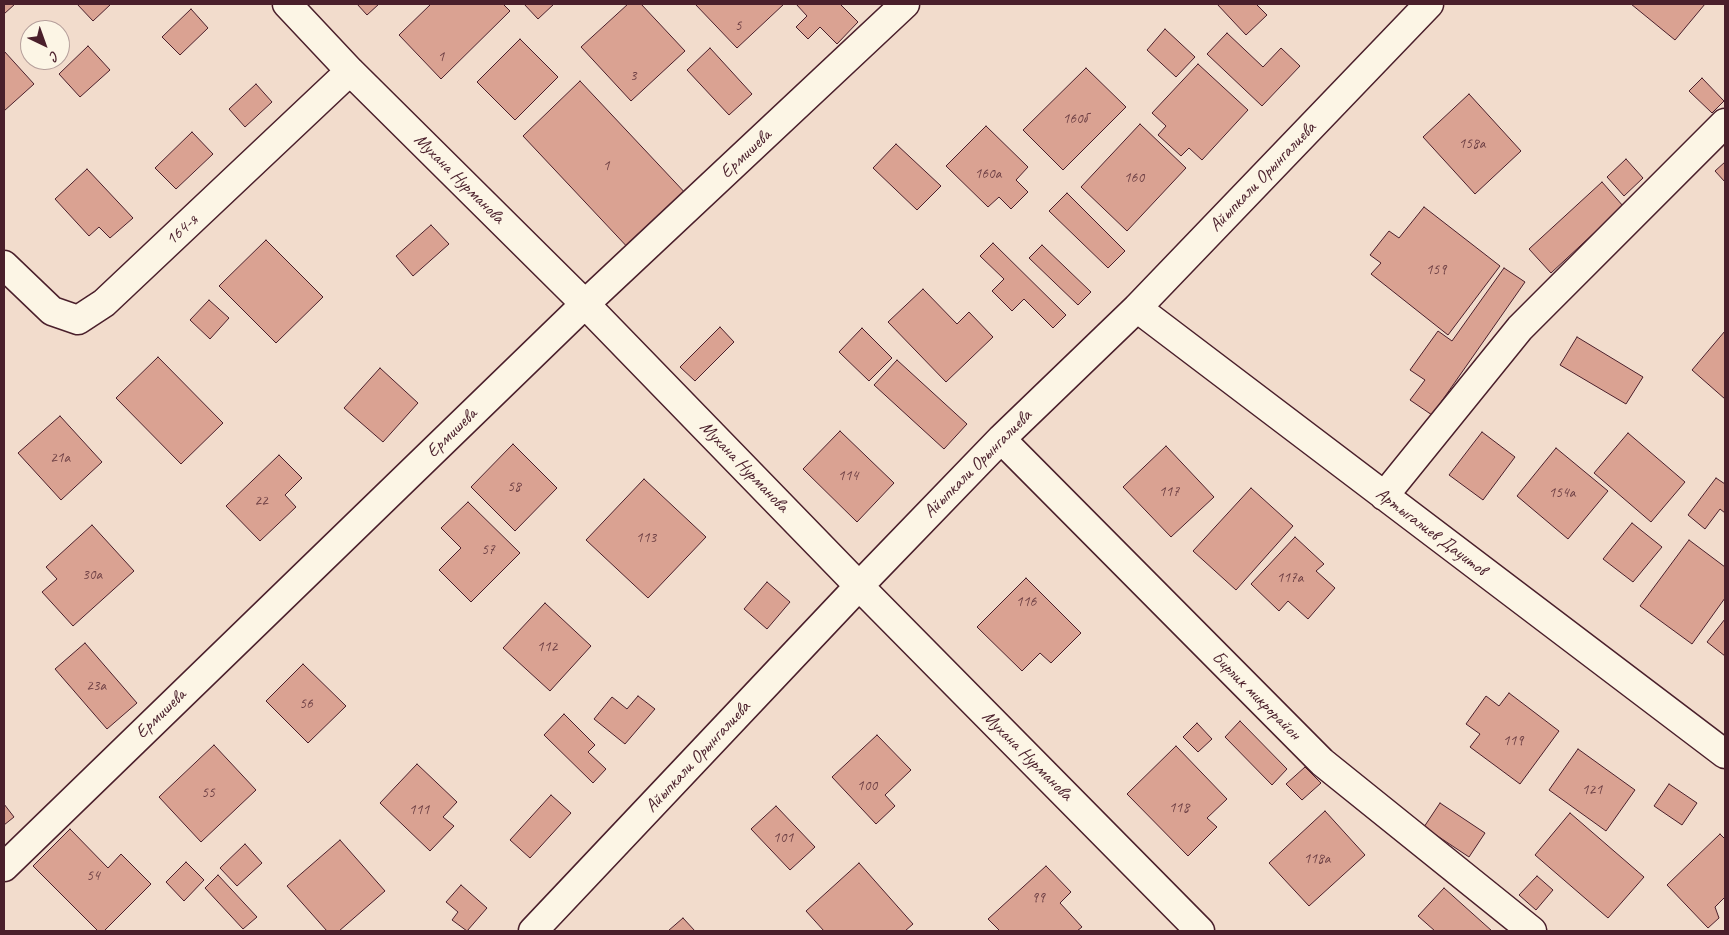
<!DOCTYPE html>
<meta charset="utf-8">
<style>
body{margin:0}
#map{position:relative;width:1729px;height:935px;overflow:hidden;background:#f2dccc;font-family:Caveat,sans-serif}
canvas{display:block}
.frame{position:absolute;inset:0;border:5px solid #4a1f2b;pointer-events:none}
.north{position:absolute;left:20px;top:20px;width:50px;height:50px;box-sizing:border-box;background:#fcf5e5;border:1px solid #b59f9b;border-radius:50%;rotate:138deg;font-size:14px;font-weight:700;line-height:20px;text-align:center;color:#4a1f2b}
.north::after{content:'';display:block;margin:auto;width:18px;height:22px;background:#4a1f2b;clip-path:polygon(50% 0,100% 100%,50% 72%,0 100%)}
</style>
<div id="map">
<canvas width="1729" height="935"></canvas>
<div class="frame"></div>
<div class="north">С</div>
</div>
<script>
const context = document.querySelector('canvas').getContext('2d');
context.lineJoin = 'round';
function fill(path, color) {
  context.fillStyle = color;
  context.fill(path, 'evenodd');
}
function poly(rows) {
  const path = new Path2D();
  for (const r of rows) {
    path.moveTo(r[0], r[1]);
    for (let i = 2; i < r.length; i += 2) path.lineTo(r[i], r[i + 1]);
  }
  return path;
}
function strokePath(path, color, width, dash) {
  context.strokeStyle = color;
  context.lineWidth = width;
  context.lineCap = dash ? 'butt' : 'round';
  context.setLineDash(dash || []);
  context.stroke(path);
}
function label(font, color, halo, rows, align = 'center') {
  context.font = font + ' Caveat,sans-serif';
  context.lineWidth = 4.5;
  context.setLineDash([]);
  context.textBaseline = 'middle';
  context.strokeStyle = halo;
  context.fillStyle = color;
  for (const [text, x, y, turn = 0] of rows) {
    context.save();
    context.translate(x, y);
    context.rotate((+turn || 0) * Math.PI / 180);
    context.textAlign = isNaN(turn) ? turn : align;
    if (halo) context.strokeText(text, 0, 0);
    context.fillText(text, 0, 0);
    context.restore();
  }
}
const building = poly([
 [4,4,15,4,4,14,4,4],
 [77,4,111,4,93,21,77,4],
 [357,4,379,4,367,15,357,4],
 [431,4,503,4,510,11,441,79,399,35,431,4],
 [524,4,554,4,538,19,524,4],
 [628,4,641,4,685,51,631,101,581,47,628,4],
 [695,4,784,4,737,48,695,4],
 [796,4,840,4,858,22,837,44,820,27,808,39,796,27,807,16,796,4],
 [1217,4,1256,4,1267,15,1246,35,1217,4],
 [1631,4,1705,4,1675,40,1631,4],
 [191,9,208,28,180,55,162,37,191,9],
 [1165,29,1195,57,1176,77,1147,50,1165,29],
 [1227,33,1263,67,1281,48,1300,66,1262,106,1207,54,1227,33],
 [520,39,558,77,515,120,477,82,520,39],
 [88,46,110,70,80,97,59,74,88,46],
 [710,48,752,94,729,115,687,70,710,48],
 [4,51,34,84,4,111,4,51],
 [1198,64,1248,110,1202,160,1189,148,1181,156,1158,135,1166,126,1152,113,1198,64],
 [1086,68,1126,107,1063,170,1023,130,1086,68],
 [1702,78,1724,101,1712,113,1689,91,1702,78],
 [580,81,689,197,632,252,523,136,580,81],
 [256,84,272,102,245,127,229,109,256,84],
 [1469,94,1521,151,1475,194,1423,137,1469,94],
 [1140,124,1186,168,1127,231,1081,187,1140,124],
 [986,126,1028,167,1016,180,1028,192,1011,209,999,197,988,207,946,166,986,126],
 [192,132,213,154,176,189,155,168,192,132],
 [896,144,941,186,917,210,873,168,896,144],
 [1626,159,1643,178,1624,196,1607,177,1626,159],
 [1725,162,1725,182,1715,171,1725,162],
 [87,169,133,218,110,238,99,227,89,236,55,199,87,169],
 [1602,182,1623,206,1551,273,1529,249,1602,182],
 [1067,193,1125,251,1108,268,1049,211,1067,193],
 [1424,207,1500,266,1448,335,1371,274,1381,263,1370,255,1389,231,1399,238,1424,207],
 [431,225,449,244,413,276,396,256,431,225],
 [266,240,323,297,276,343,219,286,266,240],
 [993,243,1066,315,1053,328,1024,299,1012,311,992,291,1004,279,980,256,993,243],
 [1042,245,1091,292,1078,305,1029,258,1042,245],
 [1504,268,1525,282,1432,415,1410,400,1425,380,1410,370,1438,331,1452,341,1504,268],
 [923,289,957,324,969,312,993,337,946,382,888,322,923,289],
 [209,300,229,318,210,339,190,320,209,300],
 [720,327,734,342,695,381,680,367,720,327],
 [862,328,892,358,869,381,839,352,862,328],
 [1725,331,1725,399,1692,370,1725,331],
 [1577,337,1643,377,1626,404,1560,365,1577,337],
 [158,357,223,423,181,464,116,398,158,357],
 [897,360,967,424,944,449,874,385,897,360],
 [380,368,418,403,383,442,344,408,380,368],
 [60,416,102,462,61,500,18,453,60,416],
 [840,431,894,483,857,522,803,469,840,431],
 [1482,432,1515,457,1483,500,1449,475,1482,432],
 [1628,433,1685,482,1651,522,1594,473,1628,433],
 [513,444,557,488,515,531,471,487,513,444],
 [1166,446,1214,497,1171,537,1123,487,1166,446],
 [1556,448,1608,491,1568,539,1517,496,1556,448],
 [279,455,302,478,285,495,296,507,260,541,226,506,279,455],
 [1716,478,1725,484,1725,513,1720,509,1705,529,1688,515,1716,478],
 [644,479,706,537,648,598,586,540,644,479],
 [1251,488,1293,526,1236,590,1193,551,1251,488],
 [468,502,520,553,471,602,439,570,461,548,441,528,468,502],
 [1632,523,1662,547,1633,582,1603,559,1632,523],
 [92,525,134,571,73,626,42,592,57,579,46,567,92,525],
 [1295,537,1324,564,1316,571,1335,588,1308,619,1288,601,1279,611,1251,584,1295,537],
 [1689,540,1725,567,1725,598,1692,644,1640,606,1689,540],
 [1026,578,1081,633,1051,663,1040,653,1022,671,977,627,1026,578],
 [767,582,790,602,767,629,744,609,767,582],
 [545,603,591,646,550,691,503,648,545,603],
 [1725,619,1725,656,1707,642,1725,619],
 [85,643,137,703,107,729,55,669,85,643],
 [303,664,346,706,308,743,266,701,303,664],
 [1509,693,1559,731,1520,784,1470,747,1480,734,1466,724,1486,696,1499,706,1509,693],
 [638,696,655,709,625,744,594,719,612,697,627,709,638,696],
 [564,714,595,745,588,752,606,769,593,783,544,735,564,714],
 [1240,721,1287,769,1272,785,1225,737,1240,721],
 [1197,723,1212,739,1198,752,1183,737,1197,723],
 [877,735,911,770,885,795,895,806,876,824,832,777,877,735],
 [214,745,256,790,201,842,159,797,214,745],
 [1176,746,1227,799,1207,818,1217,827,1188,856,1127,794,1176,746],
 [1578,749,1635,790,1606,831,1549,790,1578,749],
 [417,764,457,802,443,817,454,826,430,851,380,803,417,764],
 [1305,767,1321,783,1302,800,1286,784,1305,767],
 [1669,784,1697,803,1682,825,1654,806,1669,784],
 [551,795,571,813,530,858,510,840,551,795],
 [1440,803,1485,833,1469,857,1424,827,1440,803],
 [4,804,14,817,4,825,4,804],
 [776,806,815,847,790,870,751,829,776,806],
 [1325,811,1365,855,1309,906,1269,863,1325,811],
 [1570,813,1644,877,1608,918,1535,855,1570,813],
 [70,829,108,868,121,854,151,884,104,931,98,931,33,866,70,829],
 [1720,834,1725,839,1725,897,1715,907,1719,918,1708,928,1667,885,1720,834],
 [340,840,385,891,339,931,327,931,287,886,340,840],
 [245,844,262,863,237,886,220,868,245,844],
 [186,862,204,880,184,901,166,882,186,862],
 [859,863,913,924,905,931,824,931,806,911,859,863],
 [1046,866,1071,892,1060,903,1082,927,1077,931,1000,931,988,919,1046,866],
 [218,875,257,917,243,929,205,888,218,875],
 [1537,876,1553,890,1536,910,1519,895,1537,876],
 [461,885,487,908,467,931,452,920,458,912,446,902,461,885],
 [1444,888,1492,931,1435,931,1418,916,1444,888],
 [683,918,695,931,668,931,683,918]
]);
fill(building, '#daa292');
strokePath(building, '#4a1f2b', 1);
const minor = poly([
 [287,4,350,71,585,304,859,586,1200,931],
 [4,265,52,311,78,320,104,303,350,71],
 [1137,308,1725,754],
 [1001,439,1322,762,1532,931],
 [1384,496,1520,328,1725,123],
 [4,867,585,304,905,4],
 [533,931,859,586,1001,439,1137,308,1429,4]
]);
strokePath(minor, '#4a1f2b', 31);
strokePath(minor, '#fcf5e5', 28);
label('15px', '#6e4045', null, [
 ["5",738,26],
 ["1",441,57],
 ["3",633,76],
 ["160б",1075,119],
 ["158а",1472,144],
 ["1",606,166],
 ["160а",988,174],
 ["160",1134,178],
 ["159",1436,270],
 ["21а",60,458],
 ["114",848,476],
 ["58",514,487],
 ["117",1169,492],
 ["154а",1562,493],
 ["22",261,501],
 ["113",646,538],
 ["57",488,550],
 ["30а",92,575],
 ["117а",1290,578],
 ["116",1026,602],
 ["112",547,647],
 ["23а",96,686],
 ["56",306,704],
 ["119",1513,741],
 ["100",867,786],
 ["121",1592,790],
 ["55",208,793],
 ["118",1179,808],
 ["111",419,810],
 ["101",783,838],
 ["118а",1317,859],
 ["54",93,876],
 ["99",1038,898]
]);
label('18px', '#4a1f2b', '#fcf5e5', [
 ["Ермишева",746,154,-43],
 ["Айыпкали Орынгалиева",1263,177,-46],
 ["Мухана Нурманова",459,179,45],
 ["164-я",182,230,-43],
 ["Ермишева",452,433,-44],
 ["Айыпкали Орынгалиева",978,464,-45],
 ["Мухана Нурманова",744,467,46],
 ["Артыгалиев Дауитов",1431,532,37],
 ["Бирлик микрорайон",1256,696,45],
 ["Ермишева",161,714,-44],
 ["Мухана Нурманова",1027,756,45],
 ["Айыпкали Орынгалиева",698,757,-47]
]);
</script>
